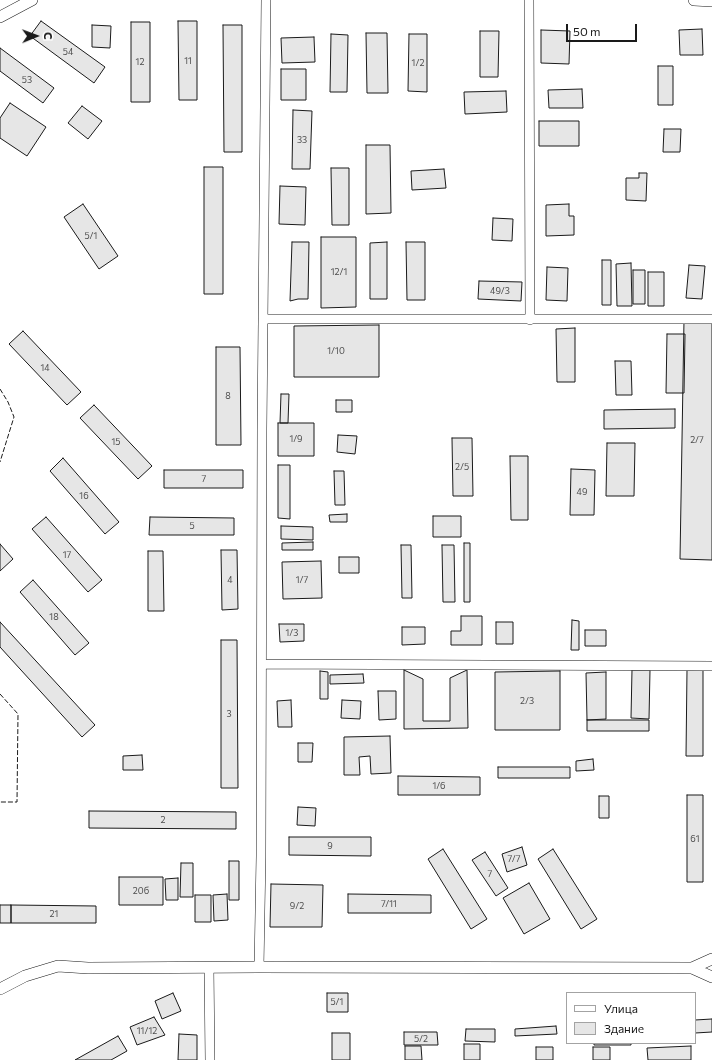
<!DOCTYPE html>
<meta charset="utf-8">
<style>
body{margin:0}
#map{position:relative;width:712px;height:1060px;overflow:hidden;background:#fff;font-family:Commissioner,sans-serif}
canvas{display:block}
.legend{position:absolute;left:566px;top:992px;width:130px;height:52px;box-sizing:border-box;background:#fff;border:1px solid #a3a3a3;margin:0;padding:5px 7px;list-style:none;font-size:12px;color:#1a1a1a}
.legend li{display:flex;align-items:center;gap:8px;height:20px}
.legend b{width:20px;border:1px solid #a3a3a3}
.north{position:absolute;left:16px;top:16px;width:40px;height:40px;-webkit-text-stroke:3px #fff;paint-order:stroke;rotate:89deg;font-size:11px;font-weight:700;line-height:16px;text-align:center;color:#1a1a1a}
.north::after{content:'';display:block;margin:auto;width:14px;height:18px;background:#1a1a1a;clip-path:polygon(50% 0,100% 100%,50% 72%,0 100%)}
.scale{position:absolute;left:566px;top:24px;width:71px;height:18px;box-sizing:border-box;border:2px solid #1a1a1a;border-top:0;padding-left:5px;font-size:12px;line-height:14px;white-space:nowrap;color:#1a1a1a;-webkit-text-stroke:3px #fff;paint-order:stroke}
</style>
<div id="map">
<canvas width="712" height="1060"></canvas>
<ul class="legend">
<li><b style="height:5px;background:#fff"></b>Улица</li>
<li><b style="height:11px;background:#e6e6e6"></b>Здание</li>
</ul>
<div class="north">С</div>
<div class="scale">50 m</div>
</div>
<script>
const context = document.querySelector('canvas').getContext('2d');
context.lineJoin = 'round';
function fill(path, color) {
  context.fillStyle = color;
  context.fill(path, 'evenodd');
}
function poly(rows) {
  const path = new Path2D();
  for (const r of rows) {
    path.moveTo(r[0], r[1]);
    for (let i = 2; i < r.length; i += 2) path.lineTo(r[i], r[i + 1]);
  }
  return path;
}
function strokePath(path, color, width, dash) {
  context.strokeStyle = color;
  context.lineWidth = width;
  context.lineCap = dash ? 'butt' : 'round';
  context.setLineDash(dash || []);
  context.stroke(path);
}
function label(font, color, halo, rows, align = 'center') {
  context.font = font + ' Commissioner,sans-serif';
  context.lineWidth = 3;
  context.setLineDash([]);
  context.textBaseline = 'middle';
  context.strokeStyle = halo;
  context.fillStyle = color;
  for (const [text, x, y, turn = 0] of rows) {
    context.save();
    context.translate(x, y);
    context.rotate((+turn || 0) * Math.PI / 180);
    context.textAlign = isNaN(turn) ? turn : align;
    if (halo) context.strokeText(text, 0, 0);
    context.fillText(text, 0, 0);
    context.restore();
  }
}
const building = poly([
 [41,21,105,67,94,83,30,36,41,21],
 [178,21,197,21,197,100,179,100,178,21],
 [131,22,150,22,150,102,131,102,131,22],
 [92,25,111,26,110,48,92,47,92,25],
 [223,25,242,25,242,152,224,152,223,25],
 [702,29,703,55,680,55,679,30,702,29],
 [541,30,570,31,569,64,541,63,541,30],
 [480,31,499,31,498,77,480,77,480,31],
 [366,33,387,33,388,93,367,93,366,33],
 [331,34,348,35,347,92,330,92,331,34],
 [409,34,427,34,427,92,408,91,409,34],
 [314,37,315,62,282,63,281,38,314,37],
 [0,48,54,88,43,103,0,71,0,48],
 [658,66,673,66,673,105,658,105,658,66],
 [281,69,306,69,306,100,281,100,281,69],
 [582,89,583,108,549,108,548,90,582,89],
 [506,91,507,112,465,114,464,92,506,91],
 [10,103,46,127,27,156,0,138,0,118,10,103],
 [82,106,102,121,88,139,68,123,82,106],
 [293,110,312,111,310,169,292,169,293,110],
 [539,121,579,121,579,146,539,146,539,121],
 [664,129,681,129,680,152,663,152,664,129],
 [366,145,390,145,391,213,366,214,366,145],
 [204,167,223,167,223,294,204,294,204,167],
 [331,168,349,168,349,225,332,225,331,168],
 [444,169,446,188,412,190,411,171,444,169],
 [639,173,647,173,646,201,626,200,626,178,639,178,639,173],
 [280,186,306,187,305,225,279,224,280,186],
 [83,204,118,256,99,269,64,217,83,204],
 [569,204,569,216,574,216,574,235,546,236,546,205,569,204],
 [493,218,513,219,512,241,492,240,493,218],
 [321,237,356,237,356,307,321,308,321,237],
 [292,242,309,242,308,299,298,299,290,301,292,242],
 [387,242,387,299,370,299,370,243,387,242],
 [406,242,425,242,425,300,407,300,406,242],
 [602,260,611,260,611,305,602,305,602,260],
 [631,263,632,306,617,306,616,264,631,263],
 [689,265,705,266,702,299,686,298,689,265],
 [547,267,568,268,567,301,546,300,547,267],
 [633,270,645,270,645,304,633,304,633,270],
 [648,272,664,272,664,306,648,306,648,272],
 [479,281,522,282,521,301,478,299,479,281],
 [684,320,712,321,712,560,680,559,684,320],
 [379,325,379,377,294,377,294,326,379,325],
 [575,328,575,382,557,382,556,329,575,328],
 [23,331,81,392,67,405,9,344,23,331],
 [667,334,685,334,684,393,666,393,667,334],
 [216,347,240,347,241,445,216,445,216,347],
 [615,361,631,361,632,395,616,395,615,361],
 [281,394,289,394,288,423,280,423,281,394],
 [336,400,352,400,352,412,336,412,336,400],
 [94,405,152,466,138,479,80,418,94,405],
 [675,409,675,428,604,429,604,410,675,409],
 [278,423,314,423,314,456,278,456,278,423],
 [338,435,357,436,355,454,337,452,338,435],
 [452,438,472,438,473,496,453,496,452,438],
 [607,443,635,443,634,496,606,496,607,443],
 [510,456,528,456,528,520,511,520,510,456],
 [63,458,119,522,105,534,50,471,63,458],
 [278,465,290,465,290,519,278,518,278,465],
 [571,469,595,470,594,515,570,515,571,469],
 [164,470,243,470,243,488,164,488,164,470],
 [334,471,344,471,345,505,335,505,334,471],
 [347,514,347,522,330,522,329,515,347,514],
 [433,516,461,516,461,537,433,537,433,516],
 [46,517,102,580,88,592,32,529,46,517],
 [150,517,234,518,234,535,149,535,150,517],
 [281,526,313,527,313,540,281,539,281,526],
 [313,542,313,550,282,550,282,543,313,542],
 [464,543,470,543,470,602,464,602,464,543],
 [0,544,13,559,0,571,0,544],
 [401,545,411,545,412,598,402,598,401,545],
 [442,545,454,545,455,602,443,602,442,545],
 [221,550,237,550,238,609,222,610,221,550],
 [148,551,163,551,164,611,148,611,148,551],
 [339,557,359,557,359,573,339,573,339,557],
 [321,561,322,598,283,599,282,562,321,561],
 [33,580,89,643,75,655,20,592,33,580],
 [461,616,482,616,482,645,451,645,451,631,461,631,461,616],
 [572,620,579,621,579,650,571,650,572,620],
 [0,622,95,725,82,737,0,647,0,622],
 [496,622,513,622,513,644,496,644,496,622],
 [279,624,304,624,304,641,280,642,279,624],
 [402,627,425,627,425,644,402,645,402,627],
 [585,630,606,630,606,646,585,646,585,630],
 [221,640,237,640,238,788,221,788,221,640],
 [404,670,423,679,423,721,450,721,450,678,467,670,468,728,404,729,404,670],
 [632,670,650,670,649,719,631,718,632,670],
 [687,670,703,670,703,756,686,756,687,670],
 [320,671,328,672,328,699,320,699,320,671],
 [560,671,560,730,495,730,495,672,560,671],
 [606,672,606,719,587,720,586,673,606,672],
 [363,674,364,683,330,684,330,675,363,674],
 [378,691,396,691,396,719,379,720,378,691],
 [291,700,292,727,278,727,277,701,291,700],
 [342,700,361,701,360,719,341,718,342,700],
 [587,720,649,720,649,731,587,731,587,720],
 [390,736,391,773,371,774,370,756,359,757,360,775,344,775,344,737,390,736],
 [298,743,313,743,312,762,298,762,298,743],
 [142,755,143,770,123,770,123,756,142,755],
 [593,759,594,770,576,771,576,761,593,759],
 [498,767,570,767,570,778,498,778,498,767],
 [398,776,480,777,480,795,398,795,398,776],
 [687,795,703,795,703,882,687,882,687,795],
 [599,796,609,796,609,818,599,818,599,796],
 [298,807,316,808,315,826,297,825,298,807],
 [89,811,236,812,236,829,89,828,89,811],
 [289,837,371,837,371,856,289,855,289,837],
 [522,847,527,865,507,872,502,854,522,847],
 [443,849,487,919,471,929,428,859,443,849],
 [553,849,597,919,581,929,538,859,553,849],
 [485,852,508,888,496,896,472,860,485,852],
 [229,861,239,861,239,900,229,900,229,861],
 [181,863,193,863,193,897,180,897,181,863],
 [119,877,163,877,163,905,119,905,119,877],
 [178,878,178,900,166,900,165,879,178,878],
 [529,883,550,919,524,934,503,898,529,883],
 [271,884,323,885,322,927,270,927,271,884],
 [227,894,228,920,214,921,213,895,227,894],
 [348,894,431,895,431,913,348,913,348,894],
 [195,895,211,895,211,922,195,922,195,895],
 [0,905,11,905,11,923,0,923,0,905],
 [11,905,96,906,96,923,11,923,11,905],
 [173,993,181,1011,162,1019,155,1001,173,993],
 [327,993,348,993,348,1012,327,1012,327,993],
 [154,1017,165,1035,137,1045,130,1027,154,1017],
 [712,1019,712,1032,695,1033,695,1020,712,1019],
 [556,1026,557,1034,515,1036,515,1029,556,1026],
 [466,1029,495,1029,495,1042,465,1041,466,1029],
 [404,1032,437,1032,438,1045,404,1045,404,1032],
 [332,1033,350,1033,350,1060,332,1060,332,1033],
 [179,1034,197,1035,197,1060,178,1060,179,1034],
 [118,1036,127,1051,111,1060,75,1060,118,1036],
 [594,1043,631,1043,631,1045,594,1045,594,1043],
 [464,1044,480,1044,480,1060,464,1060,464,1044],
 [405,1046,421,1046,422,1060,405,1060,405,1046],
 [691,1046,691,1060,648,1060,647,1048,691,1046],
 [536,1047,553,1047,553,1060,536,1060,536,1047],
 [593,1047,610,1047,610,1060,593,1060,593,1047]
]);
fill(building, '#e6e6e6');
strokePath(building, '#1a1a1a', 1);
const minor = poly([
 [529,0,530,320],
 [263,319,712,319],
 [262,664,712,666],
 [209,967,210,1060],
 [259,967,261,856,262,429,266,0]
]);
const tertiary = poly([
 [694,0,712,1],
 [0,17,32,0],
 [692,968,712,959],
 [0,989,25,976,58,966,88,968,259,967,692,968,712,977]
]);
strokePath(minor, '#1a1a1a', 10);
strokePath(tertiary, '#1a1a1a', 12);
strokePath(minor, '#fff', 9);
strokePath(tertiary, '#fff', 11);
strokePath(poly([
 [0,389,8,402,14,417,0,462],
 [0,694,18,714,17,802,0,802]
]), '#1a1a1a', 1, [5, 2]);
label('9px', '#4d4d4d', null, [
 ["54",68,52],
 ["11",188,61],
 ["12",140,62],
 ["1/2",418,63],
 ["53",27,80],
 ["33",302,140],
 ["5/1",91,236],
 ["12/1",339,272],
 ["49/3",500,291],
 ["1/10",336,351],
 ["14",45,368],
 ["8",228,396],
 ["1/9",296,439],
 ["2/7",697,440],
 ["15",116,442],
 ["2/5",462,467],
 ["7",204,479],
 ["49",582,492],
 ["16",84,496],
 ["5",192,526],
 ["17",67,555],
 ["4",230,580],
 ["1/7",302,580],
 ["18",54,617],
 ["1/3",292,633],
 ["2/3",527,701],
 ["3",229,714],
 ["1/6",439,786],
 ["2",163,820],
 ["61",695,839],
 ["9",330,846],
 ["7/7",514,859],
 ["7",490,874],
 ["20б",141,891],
 ["7/11",389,904],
 ["9/2",297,906],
 ["21",54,914],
 ["5/1",337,1002],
 ["11/12",147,1031],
 ["5/2",421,1039]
]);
</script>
